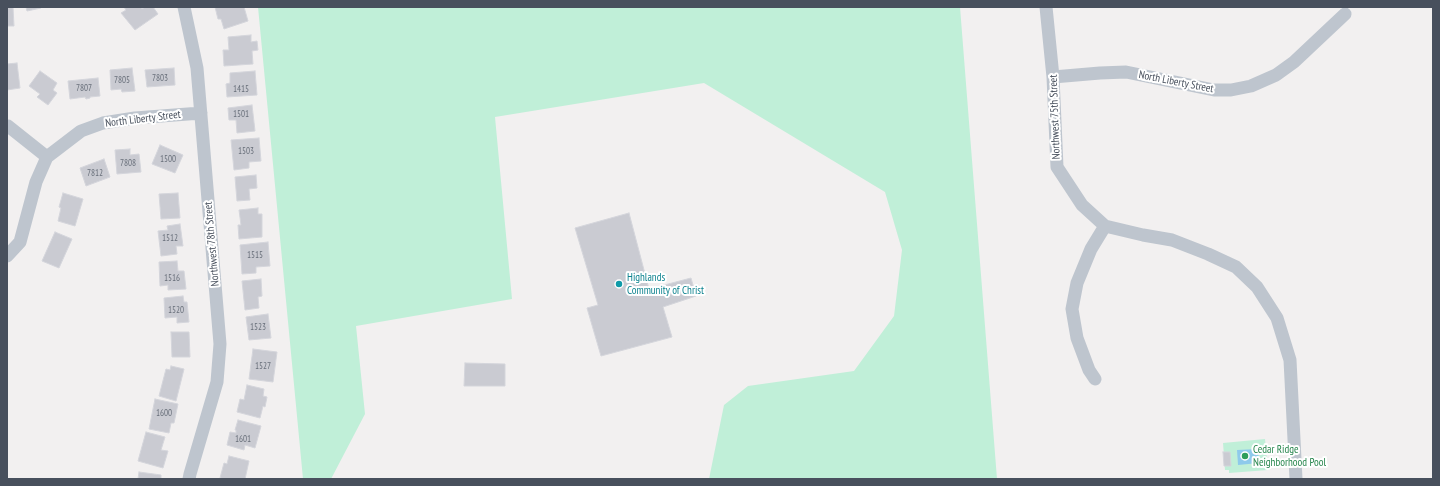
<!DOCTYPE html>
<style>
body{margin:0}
#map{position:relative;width:1440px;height:486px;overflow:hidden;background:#f2f0f0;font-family:"PT Sans Narrow",sans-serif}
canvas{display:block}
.frame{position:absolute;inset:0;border:8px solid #48505d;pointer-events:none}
</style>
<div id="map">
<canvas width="1440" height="486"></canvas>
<div class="frame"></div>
</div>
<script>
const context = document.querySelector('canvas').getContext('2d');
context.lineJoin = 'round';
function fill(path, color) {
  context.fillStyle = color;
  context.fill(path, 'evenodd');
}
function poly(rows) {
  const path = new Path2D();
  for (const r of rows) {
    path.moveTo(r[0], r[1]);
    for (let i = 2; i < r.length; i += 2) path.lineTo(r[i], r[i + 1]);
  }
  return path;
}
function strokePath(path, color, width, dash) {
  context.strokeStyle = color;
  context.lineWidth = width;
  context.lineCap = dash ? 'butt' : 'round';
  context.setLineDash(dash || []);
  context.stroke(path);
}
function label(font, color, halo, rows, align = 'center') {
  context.font = font + ' "PT Sans Narrow",sans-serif';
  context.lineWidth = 4;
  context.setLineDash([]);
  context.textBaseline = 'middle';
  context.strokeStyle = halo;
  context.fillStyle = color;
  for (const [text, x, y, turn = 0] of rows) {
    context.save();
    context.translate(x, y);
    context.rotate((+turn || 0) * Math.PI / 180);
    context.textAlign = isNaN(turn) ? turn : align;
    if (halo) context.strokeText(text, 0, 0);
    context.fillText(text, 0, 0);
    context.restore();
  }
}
fill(poly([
 [258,7,960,7,997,479,709,479,724,405,748,386,854,371,894,316,902,250,885,192,704,83,495,117,512,299,356,326,365,414,331,479,303,479],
 [1265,439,1268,470,1229,473,1229,470,1225,470,1223,443]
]), '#c0efd8');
fill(poly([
 [1258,449,1259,463,1238,465,1237,450]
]), '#8ecaeb');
const building = poly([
 [7,7,13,7,14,26,7,26,7,7],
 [26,7,41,7,41,8,27,11,26,7],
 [124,7,141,7,142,9,145,7,153,7,158,14,135,30,121,13,126,10,124,7],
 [215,7,244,7,248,21,224,29,221,19,218,19,215,7],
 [251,35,251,42,257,41,258,50,252,51,253,64,224,66,223,50,229,50,228,37,251,35],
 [17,63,20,88,7,90,7,64,17,63],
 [132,68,135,91,122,92,121,89,111,90,110,70,132,68],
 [174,68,175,85,147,87,145,70,174,68],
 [40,71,57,83,53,90,57,93,48,105,37,97,40,94,29,86,40,71],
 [255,71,257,95,227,97,226,84,230,83,230,73,255,71],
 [98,78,100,96,90,97,90,98,86,99,85,97,70,99,68,81,98,78],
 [252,105,255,131,237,133,236,120,229,120,228,108,252,105],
 [259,138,261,161,249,162,249,168,234,170,231,140,259,138],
 [160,145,183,155,175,173,152,164,160,145],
 [130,149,130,155,139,154,141,172,117,174,115,150,130,149],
 [104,159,110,177,86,186,80,168,104,159],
 [256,175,257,188,249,189,250,200,237,201,235,177,256,175],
 [63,193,83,199,75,226,58,221,61,208,59,207,63,193],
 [178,193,180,218,161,219,159,194,178,193],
 [258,208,258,214,262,214,262,237,239,239,238,225,241,225,239,210,258,208],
 [629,213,649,289,691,278,696,296,663,307,672,337,601,356,587,308,598,305,575,228,629,213],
 [180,224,183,246,176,246,177,254,161,256,158,231,168,230,167,226,180,224],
 [55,232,72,239,59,268,42,261,55,232],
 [268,242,270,266,256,267,256,273,242,274,240,245,268,242],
 [177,261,178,271,184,271,186,289,168,290,168,285,160,286,159,262,177,261],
 [261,279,262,296,258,297,259,308,245,310,242,281,261,279],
 [183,296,184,302,187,302,189,322,177,323,177,317,165,318,164,298,183,296],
 [268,314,271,338,249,340,246,317,268,314],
 [171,332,189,332,190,357,172,357,171,332],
 [253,349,277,352,273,382,249,379,253,349],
 [465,363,505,364,505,386,464,386,465,363],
 [171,366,184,369,176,401,159,396,166,369,170,370,171,366],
 [247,385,264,389,263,396,267,397,265,407,263,406,260,418,237,412,240,399,244,400,247,385],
 [155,399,178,404,174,423,171,423,169,433,149,429,155,399],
 [238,420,261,426,255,448,245,445,244,450,227,445,230,432,236,433,236,430,235,430,238,420],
 [146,432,165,437,161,450,168,451,163,468,138,461,146,432],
 [1223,452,1230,452,1231,466,1224,466,1223,452],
 [229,456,249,461,245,479,226,479,220,478,224,463,227,464,229,456],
 [139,472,161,475,161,479,138,479,139,472]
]);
fill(building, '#cacbd2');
strokePath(building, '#d4d5db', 1);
strokePath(poly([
 [184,7,197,68,220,344,217,382,190,474,189,479],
 [1046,7,1053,77,1057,167,1082,205,1105,226,1143,235,1172,240,1208,254,1236,267,1257,287,1277,318,1290,360,1296,479],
 [1053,77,1100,73,1126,72,1214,90,1231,90,1251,86,1276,75,1294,62,1345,14],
 [8,126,47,157],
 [7,256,20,242,36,182,47,157,81,131,103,123,135,118,201,113],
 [1095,379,1089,370,1077,338,1072,309,1077,283,1091,249,1105,226]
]), '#bec5ce', 13);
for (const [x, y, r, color] of [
 [619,284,4,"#0f9aa8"],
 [1245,456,4,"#2e9e5b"]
]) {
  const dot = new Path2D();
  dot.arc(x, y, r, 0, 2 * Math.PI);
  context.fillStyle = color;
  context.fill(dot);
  strokePath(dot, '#fff', 1.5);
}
label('9px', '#686f7a', null, [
 ["7803",160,78],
 ["7805",122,80],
 ["7807",84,88],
 ["1415",241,89],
 ["1501",241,114],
 ["1503",246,151],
 ["1500",168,159],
 ["7808",128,163],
 ["7812",95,173],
 ["1512",170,238],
 ["1515",255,255],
 ["1516",172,278],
 ["1520",176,310],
 ["1523",258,327],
 ["1527",263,366],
 ["1600",164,413],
 ["1601",243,439]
]);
label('11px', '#48505d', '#fff', [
 ["North Liberty Street",1176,82,11],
 ["Northwest 75th Street",1055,117,-92],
 ["North Liberty Street",143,119,-7],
 ["Northwest 78th Street",212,244,-95]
]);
label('11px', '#0d838f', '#fff', [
 ["Highlands",627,278],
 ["Community of Christ",627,291]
], 'left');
label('11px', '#27864d', '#fff', [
 ["Cedar Ridge",1253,450],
 ["Neighborhood Pool",1253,463]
], 'left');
</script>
